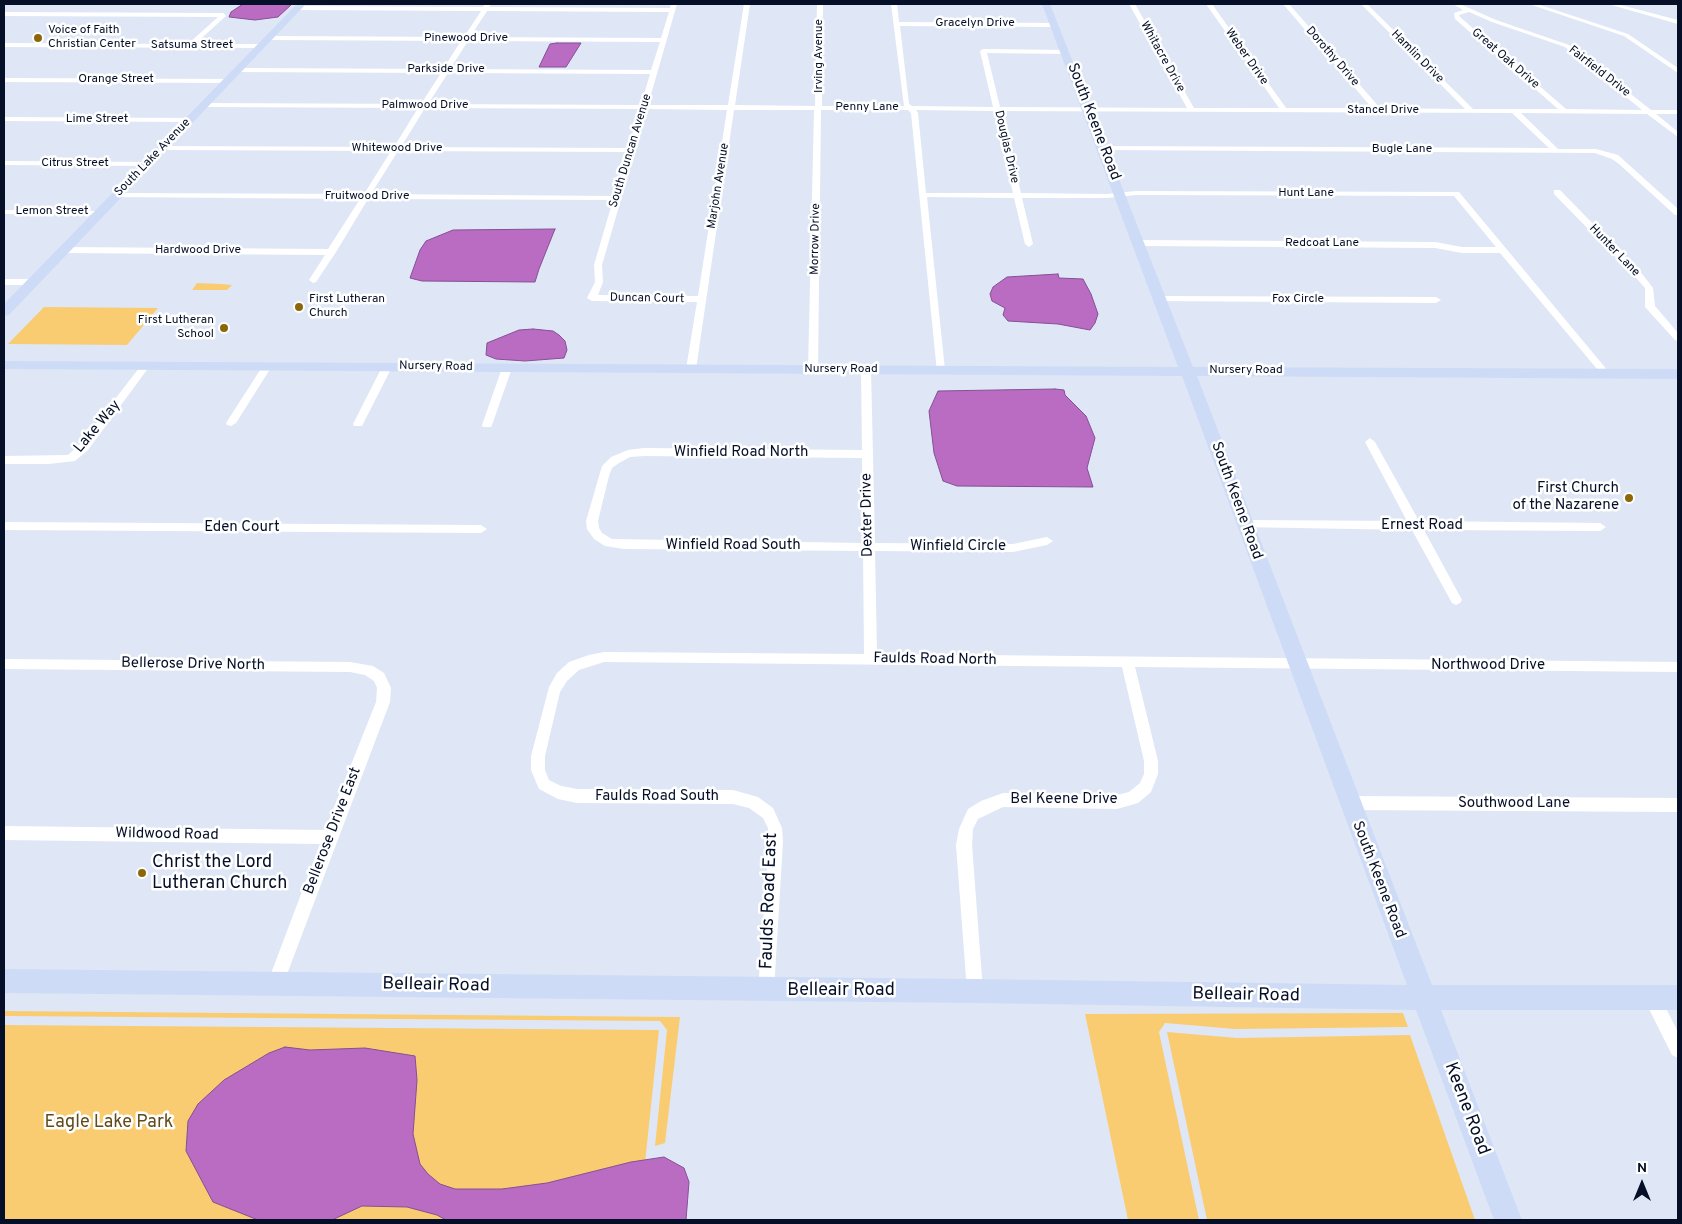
<!DOCTYPE html>
<style>
body{margin:0}
#map{position:relative;width:1682px;height:1224px;overflow:hidden;background:#dfe7f6;font-family:Overpass,sans-serif}
canvas{display:block}
.frame{position:absolute;inset:0;border:5px solid #051028;pointer-events:none}
.north{position:absolute;left:1617px;top:1159px;width:50px;height:50px;-webkit-text-stroke:4px #fff;paint-order:stroke;rotate:0deg;font-size:14px;font-weight:700;line-height:20px;text-align:center;color:#051028}
.north::after{content:'';display:block;margin:auto;width:18px;height:22px;background:#051028;clip-path:polygon(50% 0,100% 100%,50% 72%,0 100%)}
</style>
<div id="map">
<canvas width="1682" height="1224"></canvas>
<div class="frame"></div>
<div class="north">N</div>
</div>
<script>
const context = document.querySelector('canvas').getContext('2d');
context.lineJoin = 'round';
function fill(path, color) {
  context.fillStyle = color;
  context.fill(path, 'evenodd');
}
function poly(rows) {
  const path = new Path2D();
  for (const r of rows) {
    path.moveTo(r[0], r[1]);
    for (let i = 2; i < r.length; i += 2) path.lineTo(r[i], r[i + 1]);
  }
  return path;
}
function strokePath(path, color, width, dash) {
  context.strokeStyle = color;
  context.lineWidth = width;
  context.lineCap = dash ? 'butt' : 'round';
  context.setLineDash(dash || []);
  context.stroke(path);
}
function label(font, color, halo, rows, align = 'center') {
  context.font = font + ' Overpass,sans-serif';
  context.lineWidth = 5;
  context.setLineDash([]);
  context.textBaseline = 'middle';
  context.strokeStyle = halo;
  context.fillStyle = color;
  for (const [text, x, y, turn = 0] of rows) {
    context.save();
    context.translate(x, y);
    context.rotate((+turn || 0) * Math.PI / 180);
    context.textAlign = isNaN(turn) ? turn : align;
    if (halo) context.strokeText(text, 0, 0);
    context.fillText(text, 0, 0);
    context.restore();
  }
}
fill(poly([
 [197,283,222,284,232,285,227,290,192,290],
 [44,307,158,308,127,345,8,344],
 [4,1011,680,1017,665,1143,655,1146,667,1030,660,1021,4,1016],
 [1403,1013,1408,1027,1235,1029,1165,1023,1159,1032,1199,1220,1128,1220,1085,1014],
 [4,1025,659,1030,639,1220,4,1220],
 [1167,1032,1237,1038,1410,1035,1475,1220,1207,1220]
]), '#f9cc72');
const water = poly([
 [243,4,292,4,278,17,255,20,229,17,231,12,243,4],
 [557,43,581,43,566,67,539,67,550,44,557,43],
 [555,229,539,269,535,282,422,281,410,278,420,250,426,241,453,230,555,229],
 [1058,274,1059,278,1083,279,1091,294,1098,314,1095,323,1090,330,1058,324,1008,321,1003,315,1005,308,992,301,990,294,993,287,1007,277,1058,274],
 [533,329,553,331,559,335,565,341,567,350,564,358,525,361,496,359,486,355,487,343,519,330,533,329],
 [1055,389,1064,390,1065,395,1086,416,1095,438,1087,468,1093,487,957,486,943,481,934,453,929,411,938,391,1055,389],
 [285,1047,310,1050,365,1048,415,1056,417,1080,413,1134,420,1164,428,1174,440,1184,455,1189,502,1189,547,1183,631,1162,664,1157,684,1168,689,1182,686,1220,446,1220,437,1215,407,1207,362,1206,332,1220,258,1220,213,1202,186,1151,188,1121,198,1104,224,1080,269,1053,285,1047]
]);
fill(water, '#b96cc2');
strokePath(water, '#835094', 1);
fill(poly([
 [485,4,491,4,489,7,670,8,671,4,677,4,648,105,728,105,744,4,750,4,735,105,815,106,817,4,823,4,822,106,904,106,891,4,897,4,899,22,1054,23,1057,25,1054,27,900,26,909,104,912,106,993,107,980,51,983,49,1066,50,1069,52,1066,54,987,53,1000,107,1187,108,1129,4,1135,4,1194,108,1279,108,1206,4,1212,4,1286,108,1372,108,1283,4,1289,4,1380,108,1465,109,1361,4,1367,4,1473,109,1558,109,1455,19,1454,13,1463,10,1453,4,1460,4,1496,20,1569,45,1651,110,1678,110,1678,114,1656,114,1678,132,1678,137,1647,114,1521,113,1558,149,1596,149,1618,155,1678,209,1678,215,1675,215,1619,164,1612,159,1595,153,1103,150,1099,148,1103,146,1549,148,1512,113,1001,111,1021,193,1107,194,1136,191,1459,192,1608,371,1608,375,1605,376,1602,375,1500,253,1462,253,1435,248,1139,246,1135,243,1139,240,1435,242,1462,247,1496,247,1454,196,1136,195,1107,198,1022,198,1033,244,1029,247,1025,244,1014,198,927,197,945,370,940,373,937,372,911,113,908,110,821,110,818,370,813,373,808,370,814,110,734,110,696,369,691,372,686,369,697,302,592,301,587,298,595,282,594,265,613,200,368,199,336,252,316,282,313,283,309,280,325,255,64,253,60,250,64,247,328,249,360,199,117,197,113,195,117,193,364,194,391,151,163,150,159,148,163,146,394,147,418,108,205,107,202,105,205,103,421,104,441,73,239,72,236,70,239,68,443,69,461,41,269,40,266,38,269,36,464,37,481,11,298,10,295,8,298,6,483,7,485,4],
 [487,11,669,12,661,38,470,37,487,11],
 [1469,12,1492,22,1565,47,1642,110,1566,109,1460,17,1459,15,1469,12],
 [468,41,660,42,651,70,450,69,468,41],
 [448,73,650,74,641,105,428,104,448,73],
 [425,108,640,109,628,148,401,147,425,108],
 [647,109,727,110,698,296,598,295,603,282,602,265,647,109],
 [916,110,994,111,1013,193,926,193,918,113,916,110],
 [398,151,627,152,614,196,371,194,398,151],
 [1529,4,1537,4,1628,34,1678,68,1678,73,1624,36,1529,4],
 [1608,4,1617,4,1678,20,1678,24,1608,4],
 [4,12,224,13,226,16,195,44,261,44,264,46,261,48,4,47,4,43,188,44,218,17,4,16,4,12],
 [4,78,228,79,231,81,228,83,4,82,4,78],
 [4,117,190,118,194,120,190,122,4,121,4,117],
 [4,161,147,162,151,164,147,166,4,165,4,161],
 [1554,190,1560,190,1643,275,1653,288,1655,306,1678,333,1678,341,1675,340,1645,307,1645,288,1637,279,1554,194,1554,190],
 [4,210,100,211,104,213,100,215,4,214,4,210],
 [4,279,33,279,37,282,33,285,4,285,4,279],
 [1160,296,1436,297,1441,300,1436,303,1157,301,1155,299,1160,296],
 [146,362,149,363,149,367,88,450,75,461,49,464,4,464,4,456,68,455,80,444,143,363,146,362],
 [267,363,272,366,236,423,231,426,227,425,226,423,264,364,267,363],
 [387,364,392,367,363,424,362,426,354,426,353,424,382,367,387,364],
 [507,365,512,368,492,425,491,427,483,427,482,425,502,368,507,365],
 [866,367,871,370,875,543,1013,544,1047,537,1053,541,1047,545,1013,552,875,551,877,654,1678,662,1678,672,1135,667,1158,761,1158,774,1151,792,1138,803,1117,809,1003,807,978,819,973,829,972,845,983,991,981,997,975,999,969,997,967,991,956,845,959,829,968,809,981,801,1003,793,1117,795,1129,792,1140,783,1144,774,1144,761,1122,667,604,662,579,670,567,681,560,692,545,756,545,770,549,780,561,786,577,789,733,790,758,797,773,808,782,828,783,841,774,990,772,996,766,998,760,996,758,990,769,841,768,828,763,818,749,808,733,804,577,803,558,799,539,789,531,770,531,756,549,687,557,673,569,662,589,655,604,652,864,654,863,551,624,549,605,546,594,539,587,529,586,521,602,466,611,457,628,450,644,448,862,450,861,370,866,367],
 [644,456,862,458,863,543,612,539,602,533,599,528,598,521,609,476,612,468,619,463,630,457,644,456],
 [1370,438,1375,442,1419,521,1600,523,1606,527,1600,531,1424,530,1462,600,1460,603,1456,605,1452,603,1412,530,1240,527,1238,524,1240,521,1244,520,1407,521,1365,442,1370,438],
 [4,522,481,525,487,529,481,533,4,530,4,522],
 [4,659,350,662,373,666,384,673,391,688,390,702,281,990,275,992,269,990,267,984,320,844,4,840,4,826,325,830,376,702,377,688,374,681,365,675,350,672,4,669,4,659],
 [1349,796,1678,798,1678,812,1349,810,1344,808,1342,803,1344,798,1349,796],
 [1651,989,1657,991,1678,1032,1678,1058,1672,1055,1643,997,1645,991,1651,989]
]), '#fff');
fill(poly([
 [297,4,306,4,9,315,4,316,4,304,297,4],
 [1042,4,1050,4,1193,367,1678,369,1678,379,1197,376,1432,985,1678,985,1678,1010,1441,1010,1522,1220,1494,1220,1416,1010,975,1003,4,993,4,969,975,979,1407,985,1182,376,4,369,4,361,1178,367,1042,4]
]), '#cedbf6');
for (const [x, y, r, color] of [
 [38,38,5,"#8c6708"],
 [299,307,5,"#8c6708"],
 [224,328,5,"#8c6708"],
 [1629,498,5,"#8c6708"],
 [142,873,5,"#8c6708"]
]) {
  const dot = new Path2D();
  dot.arc(x, y, r, 0, 2 * Math.PI);
  context.fillStyle = color;
  context.fill(dot);
  strokePath(dot, '#fff', 2);
}
label('12px', '#051028', '#fff', [
 ["Gracelyn Drive",975,24],
 ["Pinewood Drive",466,39],
 ["Satsuma Street",192,46],
 ["Irving Avenue",820,56,-90],
 ["Whitacre Drive",1162,57,61],
 ["Weber Drive",1246,57,55],
 ["Dorothy Drive",1332,57,49],
 ["Hamlin Drive",1417,57,45],
 ["Great Oak Drive",1505,59,41],
 ["Parkside Drive",446,70],
 ["Fairfield Drive",1599,72,38],
 ["Orange Street",116,80],
 ["Palmwood Drive",425,106],
 ["Penny Lane",867,108],
 ["Stancel Drive",1383,111],
 ["Lime Street",97,120],
 ["Douglas Drive",1006,147,77],
 ["Whitewood Drive",397,149],
 ["Bugle Lane",1402,150],
 ["South Duncan Avenue",631,151,-73],
 ["South Lake Avenue",153,158,-46],
 ["Citrus Street",75,164],
 ["Marjohn Avenue",719,186,-81],
 ["Hunt Lane",1306,194],
 ["Fruitwood Drive",367,197],
 ["Lemon Street",52,212],
 ["Morrow Drive",816,239,-89],
 ["Redcoat Lane",1322,244],
 ["Hardwood Drive",198,251],
 ["Hunter Lane",1614,251,46],
 ["Duncan Court",647,299,1],
 ["Fox Circle",1298,300],
 ["Nursery Road",436,367,1],
 ["Nursery Road",841,370],
 ["Nursery Road",1246,371]
]);
label('12px', '#051028', '#fff', [
 ["Voice of Faith",48,31],
 ["Christian Center",48,45],
 ["First Lutheran",309,300],
 ["Church",309,314],
 ["First Lutheran",214,321,"right"],
 ["School",214,335,"right"]
], 'left');
label('15px', '#051028', '#fff', [
 ["South Keene Road",1093,122,69],
 ["Lake Way",98,427,-50],
 ["Winfield Road North",741,453],
 ["South Keene Road",1236,501,70],
 ["Dexter Drive",868,515,-91],
 ["Ernest Road",1422,526],
 ["Eden Court",242,528],
 ["Winfield Road South",733,546],
 ["Winfield Circle",958,547],
 ["Faulds Road North",935,660,1],
 ["Bellerose Drive North",193,665,1],
 ["Northwood Drive",1488,666],
 ["Faulds Road South",657,797],
 ["Bel Keene Drive",1064,800],
 ["Southwood Lane",1514,804],
 ["Bellerose Drive East",333,831,-69],
 ["Wildwood Road",167,835,1],
 ["South Keene Road",1378,880,69]
]);
label('15px', '#051028', '#fff', [
 ["First Church",1619,489],
 ["of the Nazarene",1619,506]
], 'right');
label('18px', '#051028', '#fff', [
 ["Christ the Lord",152,863],
 ["Lutheran Church",152,884]
], 'left');
label('18px', '#051028', '#fff', [
 ["Faulds Road East",770,901,-88],
 ["Belleair Road",436,986,1],
 ["Belleair Road",841,991],
 ["Belleair Road",1246,996,1],
 ["Keene Road",1466,1109,69]
]);
label('18px', '#624b1a', '#fff', [
 ["Eagle Lake Park",109,1123]
]);
</script>
